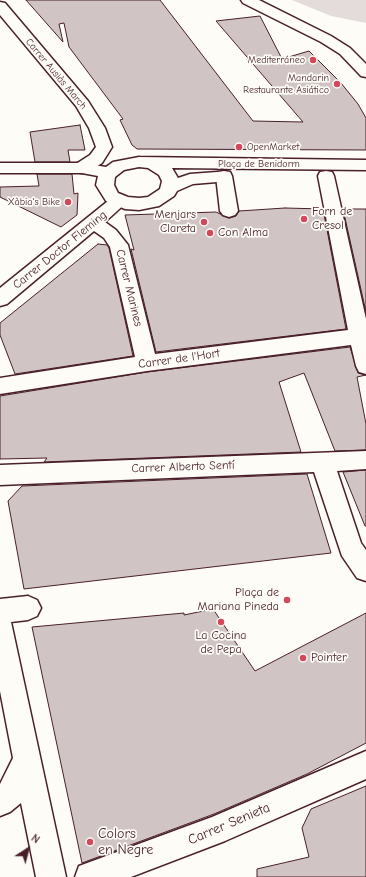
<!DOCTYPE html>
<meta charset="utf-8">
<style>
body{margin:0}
#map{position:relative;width:366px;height:877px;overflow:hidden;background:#fdfcf7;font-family:"Comic Neue",sans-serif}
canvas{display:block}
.north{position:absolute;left:8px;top:829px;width:40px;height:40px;-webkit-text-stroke:3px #fdfcf7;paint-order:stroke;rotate:36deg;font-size:11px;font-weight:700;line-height:16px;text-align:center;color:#4a1f2b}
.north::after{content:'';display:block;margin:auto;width:14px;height:18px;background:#4a1f2b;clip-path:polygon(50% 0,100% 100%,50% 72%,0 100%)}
</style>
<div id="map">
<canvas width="366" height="877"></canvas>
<div class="north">N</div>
</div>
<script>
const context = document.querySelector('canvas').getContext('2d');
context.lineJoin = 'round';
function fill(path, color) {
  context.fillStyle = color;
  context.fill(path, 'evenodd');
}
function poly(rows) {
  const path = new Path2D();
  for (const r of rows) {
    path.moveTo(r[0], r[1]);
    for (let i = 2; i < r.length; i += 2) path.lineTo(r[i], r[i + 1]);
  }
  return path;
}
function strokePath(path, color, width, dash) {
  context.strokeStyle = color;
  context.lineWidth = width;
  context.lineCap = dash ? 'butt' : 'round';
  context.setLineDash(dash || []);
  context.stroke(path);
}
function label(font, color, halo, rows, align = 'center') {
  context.font = font + ' "Comic Neue",sans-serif';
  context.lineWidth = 3.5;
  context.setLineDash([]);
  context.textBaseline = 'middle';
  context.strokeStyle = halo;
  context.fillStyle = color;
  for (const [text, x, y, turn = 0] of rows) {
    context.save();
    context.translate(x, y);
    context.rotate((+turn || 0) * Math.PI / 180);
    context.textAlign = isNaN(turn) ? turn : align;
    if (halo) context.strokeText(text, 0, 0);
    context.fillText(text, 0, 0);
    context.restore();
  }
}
fill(poly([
 [292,0,366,0,366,23,331,16]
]), '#e3dcda');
const building = poly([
 [26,0,160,0,253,121,303,122,216,21,260,16,282,59,309,51,341,83,358,104,366,118,366,150,137,149,132,145,120,120,123,119,69,47,64,23,59,24,63,42,26,0],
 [80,125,85,150,68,150,70,162,35,162,30,132,80,125],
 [37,174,72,174,74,194,78,193,77,215,61,227,0,197,0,187,39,186,37,174],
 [285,208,323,209,346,329,156,352,131,249,134,250,125,215,216,212,229,218,236,216,239,211,285,208],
 [343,209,366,209,366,312,343,209],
 [98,244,107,245,109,248,133,356,15,374,0,335,0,323,98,244],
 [350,347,358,373,366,375,357,377,366,424,366,450,335,451,304,373,279,382,301,452,44,462,47,458,0,459,0,396,147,372,350,347],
 [366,470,366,526,365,526,343,472,366,470],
 [307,474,331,553,24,589,8,501,22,486,307,474],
 [213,609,255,671,366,613,366,743,307,774,214,814,82,863,32,627,184,613,184,615,213,609],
 [366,786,366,877,257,877,257,869,309,857,302,828,311,809,366,786]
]);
fill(building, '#d0c5c4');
strokePath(building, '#4a1f2b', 1);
const minor = poly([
 [0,2,5,3,88,101,105,128,112,147,102,163,88,172,82,173,76,172,74,168,76,164,90,155,96,147,89,128,76,106,0,15,0,2],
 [224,171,230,172,232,176,238,211,235,215,229,217,223,215,220,211,216,176,218,172,224,171],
 [326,171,332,172,334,176,366,319,366,374,359,372,356,366,351,345,147,371,0,394,0,378,135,357,110,247,104,238,94,231,7,304,0,306,0,288,113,197,119,195,125,197,128,201,105,222,116,230,128,245,155,354,348,330,318,176,320,172,326,171],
 [366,451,366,469,337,471,361,543,366,550,366,581,357,578,342,556,314,472,0,485,0,465,366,451],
 [28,596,37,600,41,608,37,616,28,620,11,622,66,877,36,877,21,803,10,812,0,816,0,784,13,758,0,691,0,599,28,596],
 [366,751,366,779,225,841,131,877,75,877,79,866,212,817,366,751]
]);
const major = poly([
 [241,0,259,0,331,36,350,48,366,64,366,77,361,76,340,54,321,42,243,3,241,0],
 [139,157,366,160,366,170,172,168,178,178,190,174,217,172,223,173,225,177,223,181,217,182,193,184,177,191,174,196,159,206,139,210,125,209,106,201,96,185,98,176,82,173,0,173,0,163,82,163,106,167,113,162,139,157],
 [139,167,148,168,159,175,162,181,160,189,148,197,139,198,128,197,118,193,114,185,115,177,124,170,139,167]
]);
strokePath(minor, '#4a1f2b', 3);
strokePath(major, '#4a1f2b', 3);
fill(minor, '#fdfcf7');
fill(major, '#fdfcf7');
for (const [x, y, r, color] of [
 [313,60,4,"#d1495b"],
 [337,84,4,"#d1495b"],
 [239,147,4,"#d1495b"],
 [68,202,4,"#d1495b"],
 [304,219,4,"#d1495b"],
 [204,222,4,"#d1495b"],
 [210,233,4,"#d1495b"],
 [287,600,4,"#d1495b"],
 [221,622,4,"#d1495b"],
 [303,658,4,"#d1495b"],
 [90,842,4,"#d1495b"]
]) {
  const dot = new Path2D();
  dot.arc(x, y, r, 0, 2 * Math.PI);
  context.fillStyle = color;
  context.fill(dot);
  strokePath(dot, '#fdfcf7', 1.5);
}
label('10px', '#4a1f2b', '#fdfcf7', [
 ["Mediterráneo",305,60],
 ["Mandarin",329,78],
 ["Restaurante Asiático",329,90],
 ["OpenMarket",247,147,"left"],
 ["Xàbia's Bike",60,202]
], 'right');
label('10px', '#4a1f2b', '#fdfcf7', [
 ["Carrer Ausiàs March",56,74,50],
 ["Plaça de Benidorm",259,164]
]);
label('12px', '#4a1f2b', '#fdfcf7', [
 ["Forn de",312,212],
 ["Cresol",312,226],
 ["Menjars",196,215,"right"],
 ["Clareta",196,229,"right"],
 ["Con Alma",218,233],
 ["Plaça de",279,593,"right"],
 ["Mariana Pineda",279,607,"right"],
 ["La Cocina",221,636,"center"],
 ["de Pepa",221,650,"center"],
 ["Pointer",311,658]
], 'left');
label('12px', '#4a1f2b', '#fdfcf7', [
 ["Carrer Doctor Fleming",60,250,-39],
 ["Carrer Marines",129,288,76],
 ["Carrer de l'Hort",179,359,-8],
 ["Carrer Alberto Sentí",183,467,-2]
]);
label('14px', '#4a1f2b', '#fdfcf7', [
 ["Carrer Senieta",229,824,-23]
]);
label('14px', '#4a1f2b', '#fdfcf7', [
 ["Colors",98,834],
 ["en Negre",98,850]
], 'left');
</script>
